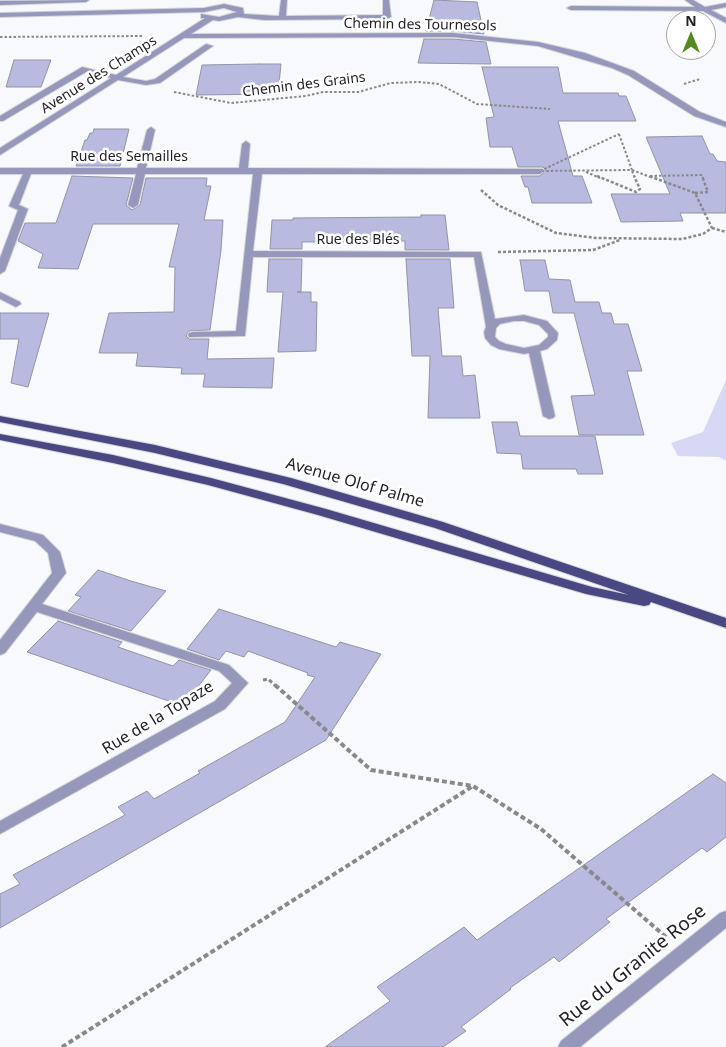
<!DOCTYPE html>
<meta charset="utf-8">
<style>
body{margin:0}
#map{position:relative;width:726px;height:1047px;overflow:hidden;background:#f8f9fc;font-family:"Noto Sans",sans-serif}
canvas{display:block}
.north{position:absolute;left:666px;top:10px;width:50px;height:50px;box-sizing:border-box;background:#fff;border:1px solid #a5a5a8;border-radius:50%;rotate:0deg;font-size:14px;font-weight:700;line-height:20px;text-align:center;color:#1f1f25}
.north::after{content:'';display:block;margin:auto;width:18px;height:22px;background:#55881f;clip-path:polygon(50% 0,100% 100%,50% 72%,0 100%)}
</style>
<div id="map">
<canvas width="726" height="1047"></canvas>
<div class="north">N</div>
</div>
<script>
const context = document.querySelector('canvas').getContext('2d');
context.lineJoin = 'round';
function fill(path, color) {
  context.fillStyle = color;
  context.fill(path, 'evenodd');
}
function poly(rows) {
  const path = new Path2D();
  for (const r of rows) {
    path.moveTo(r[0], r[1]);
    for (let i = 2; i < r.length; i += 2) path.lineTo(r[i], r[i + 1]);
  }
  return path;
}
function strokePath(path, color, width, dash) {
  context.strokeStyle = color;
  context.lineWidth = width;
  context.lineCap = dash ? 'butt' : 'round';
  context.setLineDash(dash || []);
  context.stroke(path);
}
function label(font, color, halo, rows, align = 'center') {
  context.font = font + ' "Noto Sans",sans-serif';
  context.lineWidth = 5;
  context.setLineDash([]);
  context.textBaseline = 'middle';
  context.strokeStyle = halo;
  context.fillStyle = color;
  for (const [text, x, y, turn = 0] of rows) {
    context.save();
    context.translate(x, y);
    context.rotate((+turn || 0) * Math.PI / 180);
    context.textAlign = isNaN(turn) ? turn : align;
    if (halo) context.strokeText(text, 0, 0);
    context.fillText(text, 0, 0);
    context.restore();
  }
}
fill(poly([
 [726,380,726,461,719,457,678,456,671,443,703,432]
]), '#d6d8f5');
const building = poly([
 [434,0,477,2,484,34,453,31,426,31,434,0],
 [424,39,453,39,486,42,491,64,418,63,424,39],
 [14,60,51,60,41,87,6,87,14,60],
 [259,64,281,64,278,94,196,95,202,65,259,64],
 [482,67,558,67,563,93,618,93,619,96,626,96,636,121,558,121,573,176,582,176,592,203,532,203,528,187,525,187,521,176,540,176,546,170,543,167,518,167,512,147,490,147,486,118,494,117,482,67],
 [94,129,129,129,120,166,76,166,85,140,87,140,90,133,93,133,94,129],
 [702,136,710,154,713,154,717,161,726,162,726,213,680,213,683,221,621,222,611,194,670,194,646,137,702,136],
 [72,176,133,178,126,205,132,210,140,205,146,178,207,178,206,186,211,186,204,220,223,220,221,250,210,330,189,331,186,336,189,339,209,339,207,359,274,358,272,388,203,387,205,374,181,374,182,368,136,366,138,353,99,353,109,313,174,312,175,267,169,267,179,224,93,224,78,269,38,268,43,254,18,241,25,223,56,223,72,176],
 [421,215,445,215,449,250,405,250,405,241,302,242,302,249,270,249,272,220,293,220,293,218,421,217,421,215],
 [269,259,302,259,301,292,297,292,311,292,311,302,317,302,316,351,278,352,283,292,267,292,269,259],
 [406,259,450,259,454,308,438,308,442,356,461,356,463,376,475,375,480,418,428,418,430,356,412,356,406,259],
 [520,260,545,260,549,279,570,280,575,302,599,302,602,313,611,313,614,324,628,324,642,371,627,371,644,435,579,435,571,396,595,395,574,313,553,313,549,291,525,291,520,260],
 [0,313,49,313,28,387,11,383,19,339,0,339,0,313],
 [492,422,517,422,520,436,595,436,603,474,578,474,576,469,523,469,521,454,497,453,492,422],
 [98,570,131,581,166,591,131,631,68,611,81,597,75,595,98,570],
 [219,609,336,647,340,642,381,654,326,740,0,928,0,894,20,884,13,875,125,815,118,807,147,791,154,799,200,773,198,771,285,722,315,677,307,675,308,673,248,651,244,657,226,651,219,660,187,649,219,609],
 [58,621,122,642,118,647,173,666,179,660,211,670,183,706,27,652,58,621],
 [713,774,726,783,726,837,707,852,702,848,606,919,610,922,559,962,554,957,510,988,511,989,461,1027,466,1031,443,1047,325,1047,390,1001,377,987,464,927,477,940,713,774]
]);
fill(building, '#b8bae0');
strokePath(building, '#9293a4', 1);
const minor = poly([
 [89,0,86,2,0,5,0,1,89,0],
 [281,0,287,0,286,16,383,15,383,0,389,0,391,17,387,19,264,20,238,17,219,21,213,20,191,34,453,33,538,42,585,53,634,71,700,112,726,122,726,127,694,116,628,75,612,68,538,46,453,37,184,38,123,77,146,81,155,79,206,44,213,46,160,83,146,85,118,80,0,155,0,148,111,78,86,72,3,121,0,121,0,116,82,67,116,75,205,18,201,18,201,14,219,17,237,12,224,8,204,12,0,17,0,13,204,8,224,4,243,8,244,14,279,16,281,0],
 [685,0,693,0,705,7,726,3,726,7,711,10,726,18,726,23,703,11,571,10,567,8,571,6,695,7,685,0],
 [151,127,155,130,146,168,239,168,242,144,246,141,250,144,248,168,543,169,544,171,540,174,262,174,253,251,481,252,495,319,524,315,547,321,558,333,557,340,547,349,540,351,555,416,553,418,549,419,543,416,529,353,524,354,499,349,491,345,485,338,484,332,486,327,474,257,253,257,245,336,189,337,188,335,189,333,193,332,236,331,253,174,145,174,138,205,133,208,128,205,136,174,31,174,19,205,28,209,5,271,0,274,0,258,18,210,9,206,23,174,0,174,0,168,137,168,147,130,151,127],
 [514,321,524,321,539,325,548,334,548,337,539,345,524,348,506,344,499,341,495,337,496,328,500,324,514,321],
 [0,292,20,302,21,304,16,307,0,299,0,292],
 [0,524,43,535,60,552,66,573,42,604,229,665,248,683,225,709,0,834,0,821,215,701,232,683,219,671,37,612,5,653,0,655,0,640,52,573,48,553,35,541,0,532,0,524],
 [726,911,726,928,580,1047,558,1047,561,1041,720,913,726,911]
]);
const major = poly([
 [0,416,155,445,291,478,443,522,726,618,726,628,651,602,649,605,644,606,586,594,318,515,208,485,113,463,0,440,0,434,113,455,211,478,326,509,592,587,629,595,435,528,283,484,155,453,0,422,0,416]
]);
strokePath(minor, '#d5d6da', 2);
strokePath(major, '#d5d6da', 2);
strokePath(poly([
 [0,37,144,36],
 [684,84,700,79],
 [174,92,231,103,306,96,323,92,358,92,391,83,419,82,439,84,477,104,550,109],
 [619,134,632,170,540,171,619,134],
 [632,170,653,178],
 [632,171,635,178],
 [586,172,600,178],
 [650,176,702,175,703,178]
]), '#88888d', 2, [2.5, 2]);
strokePath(poly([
 [597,176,636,192,640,189,634,176],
 [481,190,498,205,556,233,596,238,682,239,703,234,712,228,695,193,649,176],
 [695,193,708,192,702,176],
 [712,228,726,232],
 [498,252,593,250,620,240]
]), '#88888d', 2.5, [3, 2]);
strokePath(poly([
 [263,680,268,679,277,687]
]), '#88888d', 3, [4, 2.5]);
strokePath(poly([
 [275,685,371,770,473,786,541,829,666,937],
 [62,1047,473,786]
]), '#88888d', 4, [5, 3]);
fill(minor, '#9698bb');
fill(major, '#494883');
label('14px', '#1f1f25', '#fff', [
 ["Chemin des Tournesols",420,25,1],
 ["Avenue des Champs",99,75,-32],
 ["Chemin des Grains",304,85,-7],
 ["Rue des Semailles",129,157],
 ["Rue des Blés",358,240]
]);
label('16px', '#1f1f25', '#fff', [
 ["Avenue Olof Palme",355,483,16],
 ["Rue de la Topaze",158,718,-31]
]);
label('19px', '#1f1f25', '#fff', [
 ["Rue du Granite Rose",633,966,-39]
]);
</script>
